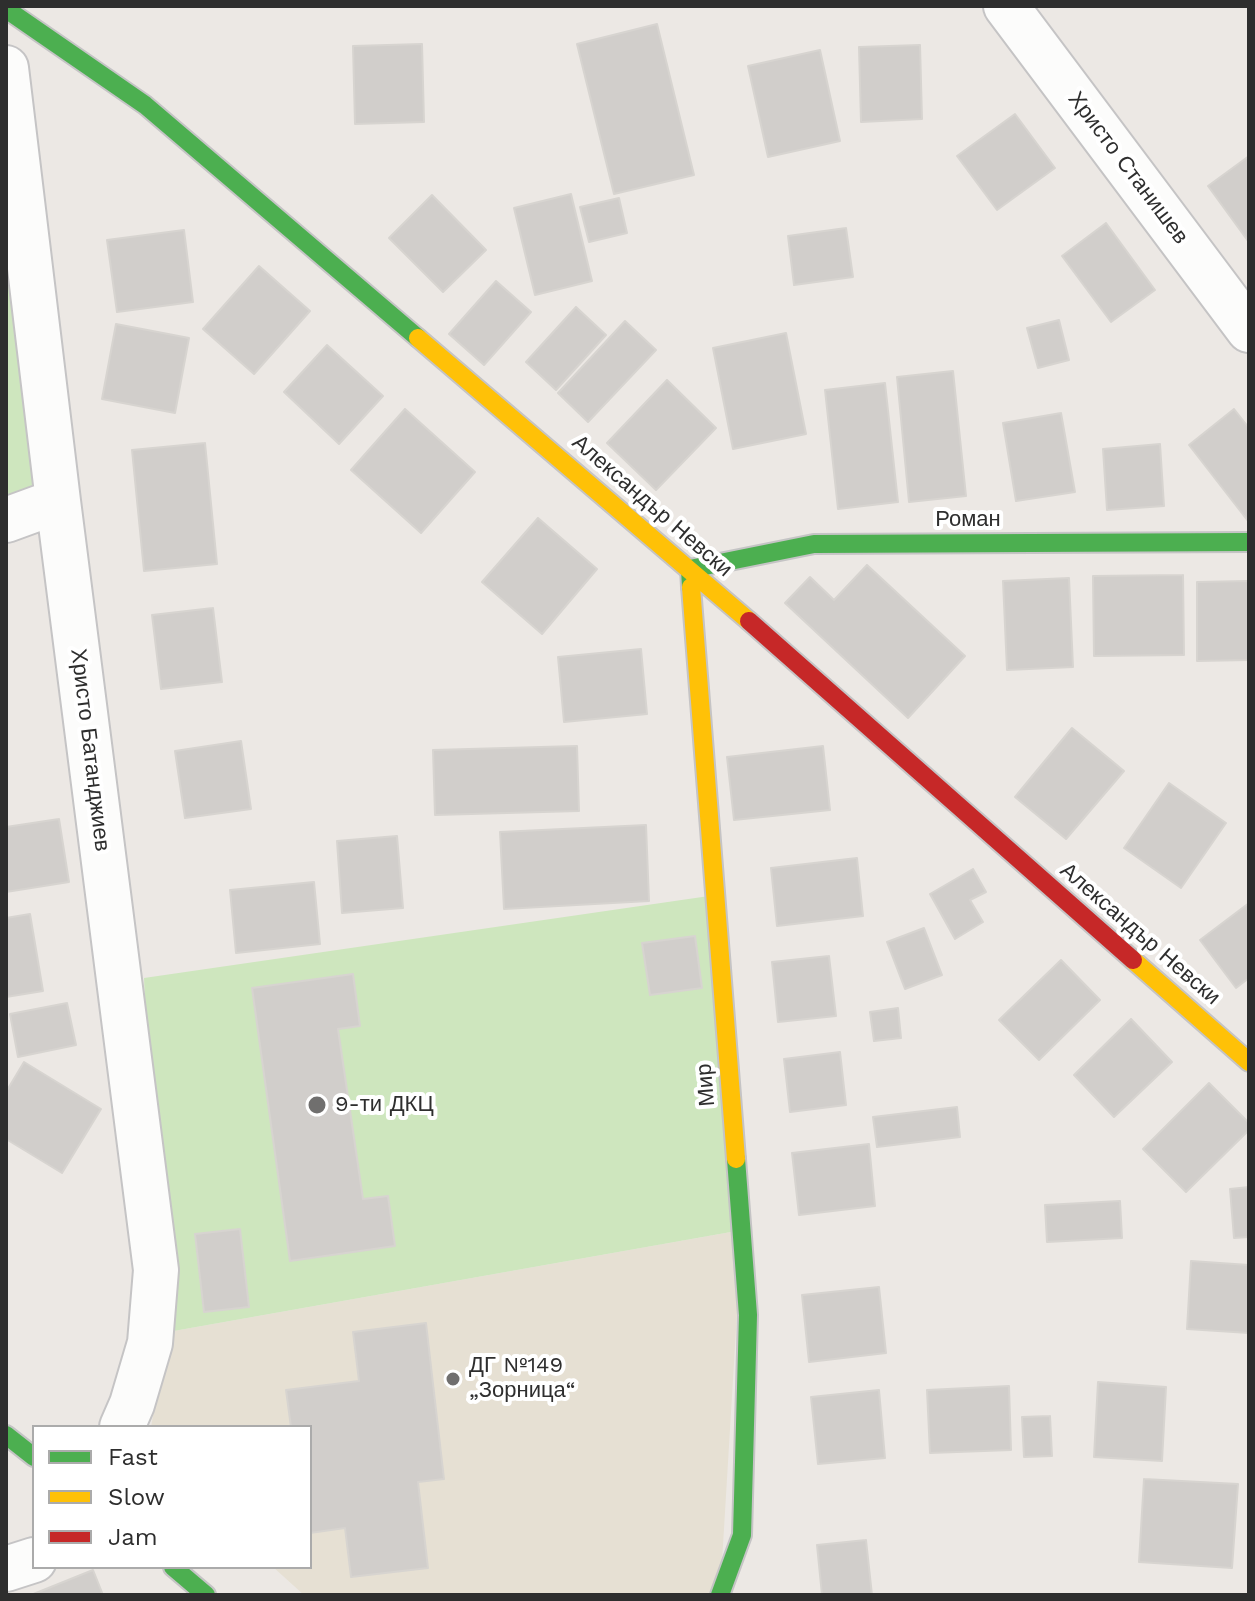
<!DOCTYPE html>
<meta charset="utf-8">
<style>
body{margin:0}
#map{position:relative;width:1255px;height:1601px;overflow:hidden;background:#ece8e4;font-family:"Work Sans",sans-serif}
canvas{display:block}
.frame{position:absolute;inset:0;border:8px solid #2e2e2e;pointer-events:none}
.legend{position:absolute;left:32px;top:1425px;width:280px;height:144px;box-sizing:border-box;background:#fff;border:2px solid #ababab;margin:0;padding:10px 14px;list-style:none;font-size:24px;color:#2e2e2e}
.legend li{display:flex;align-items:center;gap:16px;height:40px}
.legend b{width:40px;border:2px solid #ababab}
</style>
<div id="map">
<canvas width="1255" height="1601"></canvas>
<div class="frame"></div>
<ul class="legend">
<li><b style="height:10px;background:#4caf50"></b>Fast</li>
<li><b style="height:10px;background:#ffc107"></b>Slow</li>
<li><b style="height:10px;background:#c62828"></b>Jam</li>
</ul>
</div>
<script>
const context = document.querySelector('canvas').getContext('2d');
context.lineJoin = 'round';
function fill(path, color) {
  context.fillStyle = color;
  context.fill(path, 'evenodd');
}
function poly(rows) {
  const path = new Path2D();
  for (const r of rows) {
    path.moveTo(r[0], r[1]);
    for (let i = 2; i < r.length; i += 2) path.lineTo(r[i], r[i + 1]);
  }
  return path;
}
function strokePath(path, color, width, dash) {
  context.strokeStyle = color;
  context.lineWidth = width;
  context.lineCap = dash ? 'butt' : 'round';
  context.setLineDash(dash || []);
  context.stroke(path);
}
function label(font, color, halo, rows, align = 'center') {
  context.font = font + ' "Work Sans",sans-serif';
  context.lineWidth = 8;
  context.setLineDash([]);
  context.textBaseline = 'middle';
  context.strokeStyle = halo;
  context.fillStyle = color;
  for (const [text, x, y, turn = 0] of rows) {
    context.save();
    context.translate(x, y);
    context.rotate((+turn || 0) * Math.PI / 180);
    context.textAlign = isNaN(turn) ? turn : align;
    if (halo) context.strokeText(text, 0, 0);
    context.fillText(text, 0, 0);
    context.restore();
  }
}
fill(poly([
 [742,1230,720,1595,304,1595,273,1567,310,1567,310,1427,151,1427,168,1332]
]), '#e6e0d3');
fill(poly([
 [6,68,58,501,6,520],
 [716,895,742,1230,168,1332,156,1270,144,978]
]), '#cee6be');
const building = poly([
 [657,24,694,175,614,194,577,44,657,24],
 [422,44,424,122,355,124,353,46,422,44],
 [920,45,922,119,861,122,859,47,920,45],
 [820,50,840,141,768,157,748,66,820,50],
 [1015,114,1055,168,997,210,957,156,1015,114],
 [1249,156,1249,240,1248,241,1208,186,1249,156],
 [571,194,592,281,535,295,514,208,571,194],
 [432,195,486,250,443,292,389,238,432,195],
 [619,198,627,233,589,242,580,207,619,198],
 [1106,223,1155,290,1111,322,1062,256,1106,223],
 [846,228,853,277,794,285,788,236,846,228],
 [184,230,193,302,117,312,107,240,184,230],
 [259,266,310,311,254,374,203,329,259,266],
 [496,281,531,312,484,365,449,334,496,281],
 [576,307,606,335,556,390,526,362,576,307],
 [1059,320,1069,360,1038,368,1027,328,1059,320],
 [625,321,656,350,588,422,558,393,625,321],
 [116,324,189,338,175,413,102,399,116,324],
 [786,333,806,434,733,449,713,348,786,333],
 [327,345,383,396,339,444,284,392,327,345],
 [953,371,966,496,909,502,897,377,953,371],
 [667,380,716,428,656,490,607,443,667,380],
 [885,383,898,502,838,509,825,390,885,383],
 [405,409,475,472,421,533,351,470,405,409],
 [1234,409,1249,428,1248,521,1189,445,1234,409],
 [1061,413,1075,492,1016,501,1003,423,1061,413],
 [205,443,217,564,144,571,132,450,205,443],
 [1160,444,1164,506,1107,510,1103,449,1160,444],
 [538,518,597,569,542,634,482,582,538,518],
 [867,565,965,656,908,718,785,603,810,577,834,600,867,565],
 [1183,575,1184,655,1094,656,1093,576,1183,575],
 [1069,578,1073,667,1007,670,1003,581,1069,578],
 [1248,581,1249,660,1197,661,1197,582,1248,581],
 [213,608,222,682,161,689,152,615,213,608],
 [641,649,647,714,564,722,558,657,641,649],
 [1072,728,1124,771,1066,839,1015,797,1072,728],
 [241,741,251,809,185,818,175,751,241,741],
 [577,746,579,811,435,815,433,750,577,746],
 [823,746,830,810,734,820,727,757,823,746],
 [1169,783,1226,823,1181,888,1124,848,1169,783],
 [59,819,69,882,6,892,6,827,59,819],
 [646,825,649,901,504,909,500,832,646,825],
 [397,836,403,908,342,913,337,841,397,836],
 [857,858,863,916,777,926,771,868,857,858],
 [973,869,986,892,970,900,983,922,955,939,930,894,973,869],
 [314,882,320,944,236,953,230,890,314,882],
 [1249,903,1249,978,1236,988,1200,940,1249,903],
 [30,914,43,991,6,997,6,918,30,914],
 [924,928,942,975,905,989,887,942,924,928],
 [695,936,702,988,650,995,642,943,695,936],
 [829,956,836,1016,778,1022,772,962,829,956],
 [1061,960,1100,1000,1039,1060,999,1020,1061,960],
 [353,974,360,1026,338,1029,363,1199,388,1196,395,1246,290,1261,252,988,353,974],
 [67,1003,76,1045,18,1057,10,1014,67,1003],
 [898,1008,901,1038,874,1041,870,1012,898,1008],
 [1131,1019,1172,1062,1114,1117,1074,1075,1131,1019],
 [840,1052,846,1105,790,1112,784,1059,840,1052],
 [24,1062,101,1109,62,1173,6,1139,6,1092,24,1062],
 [1209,1083,1249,1123,1249,1130,1186,1192,1143,1149,1209,1083],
 [957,1107,960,1137,877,1147,873,1117,957,1107],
 [869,1144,875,1206,799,1215,792,1153,869,1144],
 [1249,1187,1249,1237,1234,1238,1230,1189,1249,1187],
 [1120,1201,1122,1238,1047,1242,1045,1205,1120,1201],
 [240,1229,249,1307,204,1312,195,1234,240,1229],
 [1191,1261,1249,1265,1249,1333,1187,1329,1191,1261],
 [879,1287,886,1353,809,1362,802,1295,879,1287],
 [426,1323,444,1479,418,1482,428,1568,351,1577,345,1528,310,1533,310,1427,291,1427,286,1390,359,1381,353,1332,426,1323],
 [1098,1382,1166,1387,1162,1461,1094,1457,1098,1382],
 [1009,1386,1011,1450,930,1453,927,1390,1009,1386],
 [879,1390,885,1458,818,1464,811,1397,879,1390],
 [1050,1416,1052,1456,1024,1457,1022,1417,1050,1416],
 [1144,1479,1238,1484,1232,1568,1139,1562,1144,1479],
 [866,1540,872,1595,822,1595,817,1545,866,1540],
 [93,1570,103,1595,31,1595,93,1570]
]);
fill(building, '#d1cecb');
strokePath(building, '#d7d4d0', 2);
const street = poly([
 [1006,6,1249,330],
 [6,68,58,501,156,1270,150,1343,132,1404,122,1427],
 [6,520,58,501],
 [6,1569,34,1560]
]);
const fast = poly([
 [6,9,145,105,418,338],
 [691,587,690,569,814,544,1249,542],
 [6,1435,34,1457],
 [173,1567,206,1595],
 [720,1595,742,1535,748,1315,736,1159]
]);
const slow = poly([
 [418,338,749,621],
 [691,587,736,1159],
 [1133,960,1249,1062]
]);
const jam = poly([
 [749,621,1133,960]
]);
strokePath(street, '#c5c4c5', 48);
strokePath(fast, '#c5c4c5', 22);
strokePath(slow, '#c5c4c5', 22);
strokePath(jam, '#c5c4c5', 22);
strokePath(street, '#fcfcfb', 44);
strokePath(fast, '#4caf50', 18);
strokePath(slow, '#ffc107', 18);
strokePath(jam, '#c62828', 18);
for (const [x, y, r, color] of [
 [317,1105,10,"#706f6e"],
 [453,1379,8,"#706f6e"]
]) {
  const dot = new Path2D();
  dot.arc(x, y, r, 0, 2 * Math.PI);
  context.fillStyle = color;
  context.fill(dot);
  strokePath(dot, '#fff', 3);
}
label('22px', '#2e2e2e', '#fff', [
 ["Христо Станишев",1128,168,53],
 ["Александър Невски",652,506,41],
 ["Роман",968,520],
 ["Христо Батанджиев",90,750,83],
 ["Александър Невски",1140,934,41],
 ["Мир",706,1085,-95]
]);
label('22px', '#2e2e2e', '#fff', [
 ["9-ти ДКЦ",335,1105],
 ["ДГ №149",469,1366],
 ["„Зорница“",469,1391]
], 'left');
</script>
